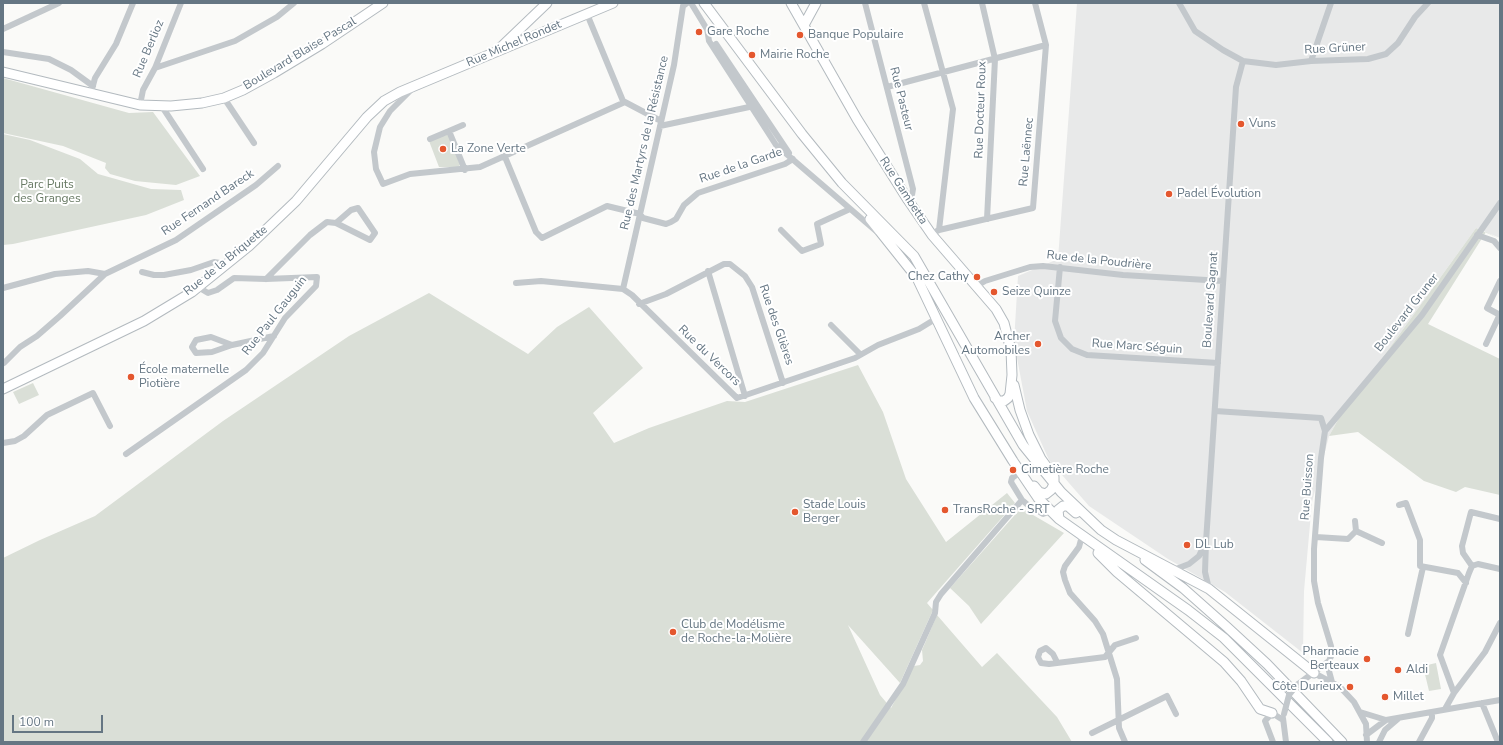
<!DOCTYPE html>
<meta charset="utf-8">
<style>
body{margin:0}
#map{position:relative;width:1503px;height:745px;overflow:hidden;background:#fafaf8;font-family:"Nunito Sans",sans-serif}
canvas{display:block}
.frame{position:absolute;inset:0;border:4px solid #657683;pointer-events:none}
.scale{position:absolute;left:12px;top:715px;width:91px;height:18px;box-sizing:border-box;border:2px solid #657683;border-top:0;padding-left:5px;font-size:12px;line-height:14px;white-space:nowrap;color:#657683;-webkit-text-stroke:3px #fff;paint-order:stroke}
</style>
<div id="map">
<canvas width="1503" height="745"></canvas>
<div class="frame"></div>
<div class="scale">100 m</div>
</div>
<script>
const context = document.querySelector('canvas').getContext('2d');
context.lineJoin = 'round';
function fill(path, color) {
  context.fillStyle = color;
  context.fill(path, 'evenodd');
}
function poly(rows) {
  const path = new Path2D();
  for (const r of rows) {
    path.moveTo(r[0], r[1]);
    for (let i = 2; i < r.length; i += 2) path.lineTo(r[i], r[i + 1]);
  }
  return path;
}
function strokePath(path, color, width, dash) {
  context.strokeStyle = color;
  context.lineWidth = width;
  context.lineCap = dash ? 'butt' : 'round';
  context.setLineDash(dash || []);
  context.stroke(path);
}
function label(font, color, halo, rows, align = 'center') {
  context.font = font + ' "Nunito Sans",sans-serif';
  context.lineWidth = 4;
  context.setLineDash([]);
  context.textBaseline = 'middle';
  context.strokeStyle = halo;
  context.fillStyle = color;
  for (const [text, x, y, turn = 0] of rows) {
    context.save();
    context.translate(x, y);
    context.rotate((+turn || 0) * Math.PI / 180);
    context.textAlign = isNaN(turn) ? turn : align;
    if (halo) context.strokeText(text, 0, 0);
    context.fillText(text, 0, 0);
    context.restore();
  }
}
fill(poly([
 [1077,3,1500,3,1500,238,1476,228,1339,418,1329,436,1312,502,1304,591,1303,653,1225,592,1168,559,1089,506,1049,460,1027,411,1014,342,1018,276,1058,259]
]), '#e8e9e9');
fill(poly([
 [3,78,129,113,153,112,200,176,176,185,135,181,110,174,105,168,106,163,63,146,3,133],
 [3,134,30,140,80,159,98,174,151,189,181,190,184,200,146,215,13,244,3,245],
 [449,134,460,165,458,167,439,167,429,141],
 [1476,228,1500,239,1486,232,1428,324,1500,359,1500,495,1465,487,1456,492,1424,481,1358,432,1329,436,1339,418],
 [429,293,528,354,557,327,589,307,643,368,593,413,614,443,649,428,727,401,745,402,858,365,883,412,906,479,946,542,1007,493,1015,503,927,603,933,610,900,683,848,625,880,695,891,708,914,666,920,665,923,661,922,650,937,615,982,667,997,653,1057,717,1072,742,3,742,3,558,40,540,95,516,223,421,349,336],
 [33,383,39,395,19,404,13,392],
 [1021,508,1064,533,981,624,969,606,950,588],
 [1436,663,1441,689,1429,691,1423,666]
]), '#dadfd7');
const secondary = poly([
 [704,3,802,134,842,183,914,256,1023,445,1061,492,1101,530,1116,540,1209,589,1314,673],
 [791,3,857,119,908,200,932,235,996,309,1004,323,1011,350,1012,375,1010,394,1008,398,1004,401,999,401,995,398],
 [804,25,816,3],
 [500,48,547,3],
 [3,72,140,105,171,106,202,103,224,98,243,90,274,73,322,44,383,3],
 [870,219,917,278,974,398,1013,461,1038,498,1059,519,1188,610,1224,638,1328,742],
 [1014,385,1020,410,1029,435,1041,459,1054,477,1054,484,1051,490,1046,494,1039,492,1034,486],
 [3,389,144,321,192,292,249,246,296,201,367,117,384,101,400,92,613,3],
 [1059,519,1058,510,1063,506,1068,506,1076,513],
 [1098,553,1117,572,1224,662,1241,681,1260,709,1272,713],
 [1145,560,1183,588,1227,627,1267,664,1342,742]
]);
strokePath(secondary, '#b3babf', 11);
strokePath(poly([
 [691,3,708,31],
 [865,3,913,189,912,195,908,200],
 [924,3,953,109,939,230,937,231],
 [982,3,995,59,987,219],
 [1179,3,1195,31,1223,50,1243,61,1276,65,1311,61,1368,59,1386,54,1398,43,1415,17,1428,3],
 [587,14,623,101,661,121],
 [707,28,709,41,776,145,876,231],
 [3,29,59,3],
 [716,44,789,153],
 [3,52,49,59,71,70,93,86],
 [1311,61,1331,3],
 [155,68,235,41,277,17,294,3],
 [887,87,1046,45],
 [413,88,390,111,380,127,374,152,376,169,383,184,410,174,480,167,625,102],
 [91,93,95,78,116,44,133,3],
 [224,98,254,143],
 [140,105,143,90,155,68,181,3],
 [161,105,203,169],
 [660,126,754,106],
 [449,131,463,125],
 [430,139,449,131,465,170],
 [505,157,536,232,542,238,607,206,640,214,643,218,666,224,671,222,676,219,684,205,698,193,785,164,793,159],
 [781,230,802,251,821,244,817,224,850,209],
 [939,230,1033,208,1046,45,1035,3],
 [1477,235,1494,241,1500,248],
 [1060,267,1055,321,1061,338,1072,349,1087,355,1218,363],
 [708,271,745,396],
 [142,272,154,275,164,275,191,270,214,262,226,264],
 [105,274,176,240,256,185,278,166],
 [266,279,310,235,327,222,336,223,370,240,375,233,358,208,351,210,336,223],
 [1500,281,1487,308,1500,315],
 [516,283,541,281,623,289,632,295,737,398,855,358,878,345,919,329,937,318],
 [975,287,985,281,1030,267,1043,266,1123,275,1223,281],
 [3,288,55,274,88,271,105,274,60,316,37,336,20,347,4,363],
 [623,289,674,65,683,6,687,3],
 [639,304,666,294,724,264,730,264,745,276,752,287,783,383],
 [831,325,860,354],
 [1486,344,1500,314],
 [232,345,211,337,196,340,192,347,196,353,212,352,232,345,274,336],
 [1215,411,1321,418,1325,431,1321,458,1314,549,1314,581,1318,603,1331,646,1332,654,1329,661,1329,671,1332,682],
 [1325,431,1422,315,1500,203],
 [3,443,15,441,24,436,47,415,93,393,110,426],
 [126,454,246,370,263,353,285,318,316,286,317,277,266,279,234,278,217,290,208,293,198,287],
 [1020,472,1012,478,1011,482,1022,500,1029,506,1043,514,1051,511],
 [1399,505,1406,503,1420,540,1420,566,1458,573,1466,583],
 [1356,531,1382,543],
 [1082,536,1079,547,1065,566,1063,572,1065,580,1070,593,1095,621,1103,634,1117,679,1119,728,1125,742],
 [1316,537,1348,539,1356,531,1355,521],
 [1472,566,1463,553,1462,546,1471,512,1500,519],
 [1172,568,1176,569,1189,564,1199,556,1205,543],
 [1209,589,1205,572,1206,542,1236,87,1243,61],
 [1408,634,1423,567],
 [1057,662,1053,654,1046,648,1040,651,1038,657,1041,663,1049,664,1105,657,1115,645,1136,638],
 [1314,673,1340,687,1354,702,1366,724,1367,742],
 [1297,685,1329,661],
 [1454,693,1440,655,1469,573,1472,566,1478,564,1500,569],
 [1482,703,1498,742],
 [1445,709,1454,693,1485,652,1500,623],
 [1360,712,1386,720],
 [1283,718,1286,742],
 [1092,733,1167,696,1176,714],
 [1366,735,1386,720,1500,700],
 [863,742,903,684,935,613,936,602,941,594,1022,500],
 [1273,742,1265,721,1272,713,1283,720],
 [1379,742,1385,730,1399,718],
 [1419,742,1432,718,1432,712]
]), '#c3c8cc', 6);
strokePath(secondary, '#fff', 9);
strokePath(poly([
 [1284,714,1289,695,1297,685]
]), '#c3c8cc', 6);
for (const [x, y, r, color] of [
 [699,32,4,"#e4572e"],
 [800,35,4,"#e4572e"],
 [752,55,4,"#e4572e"],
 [1241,124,4,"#e4572e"],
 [443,149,4,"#e4572e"],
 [1169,194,4,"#e4572e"],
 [977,277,4,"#e4572e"],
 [994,292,4,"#e4572e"],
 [1038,344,4,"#e4572e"],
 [131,377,4,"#e4572e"],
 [1013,470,4,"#e4572e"],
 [945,510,4,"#e4572e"],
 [795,512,4,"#e4572e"],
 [1187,545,4,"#e4572e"],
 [673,632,4,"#e4572e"],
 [1367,659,4,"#e4572e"],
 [1398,670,4,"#e4572e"],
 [1350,687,4,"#e4572e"],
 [1385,697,4,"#e4572e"]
]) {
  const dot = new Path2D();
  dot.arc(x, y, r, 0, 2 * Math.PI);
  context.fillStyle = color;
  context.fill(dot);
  strokePath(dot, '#fff', 1.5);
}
label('12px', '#657683', '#fff', [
 ["Gare Roche",707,32],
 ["Banque Populaire",808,35],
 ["Mairie Roche",760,55],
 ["Vuns",1249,124],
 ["La Zone Verte",451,149],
 ["Padel Évolution",1177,194],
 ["Chez Cathy",969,277,"right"],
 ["Seize Quinze",1002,292],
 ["Archer",1030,337,"right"],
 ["Automobiles",1030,351,"right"],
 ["École maternelle",139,370],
 ["Piotière",139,384],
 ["Cimetière Roche",1021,470],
 ["Stade Louis",803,505],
 ["Berger",803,519],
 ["TransRoche - SRT",953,510],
 ["DL Lub",1195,545],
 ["Club de Modélisme",681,625],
 ["de Roche-la-Molière",681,639],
 ["Pharmacie",1359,652,"right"],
 ["Berteaux",1359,666,"right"],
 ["Aldi",1406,670],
 ["Côte Durieux",1342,687,"right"],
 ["Millet",1393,697]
], 'left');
label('12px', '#657683', '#fff', [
 ["Rue Michel Rondet",514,44,-23],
 ["Rue Berlioz",149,49,-67],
 ["Rue Grüner",1335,49,-3],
 ["Boulevard Blaise Pascal",300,54,-31],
 ["Rue Pasteur",901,99,76],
 ["Rue Docteur Roux",981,110,-88],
 ["Rue des Martyrs de la Résistance",645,143,-77],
 ["Rue Laënnec",1027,152,-85],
 ["Rue de la Garde",741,166,-19],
 ["Rue Gambetta",903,191,57],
 ["Rue Fernand Bareck",208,203,-34],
 ["Rue de la Briquette",226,261,-39],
 ["Rue de la Poudrière",1099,261,6],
 ["Boulevard Sagnat",1211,300,-86],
 ["Boulevard Gruner",1407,313,-52],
 ["Rue Paul Gauguin",275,316,-52],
 ["Rue des Glières",776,325,71],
 ["Rue Marc Séguin",1137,347,4],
 ["Rue du Vercors",709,356,44],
 ["Rue Buisson",1308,487,-86]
]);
label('12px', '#687a64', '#fff', [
 ["Parc Puits",47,185],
 ["des Granges",47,199]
]);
</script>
